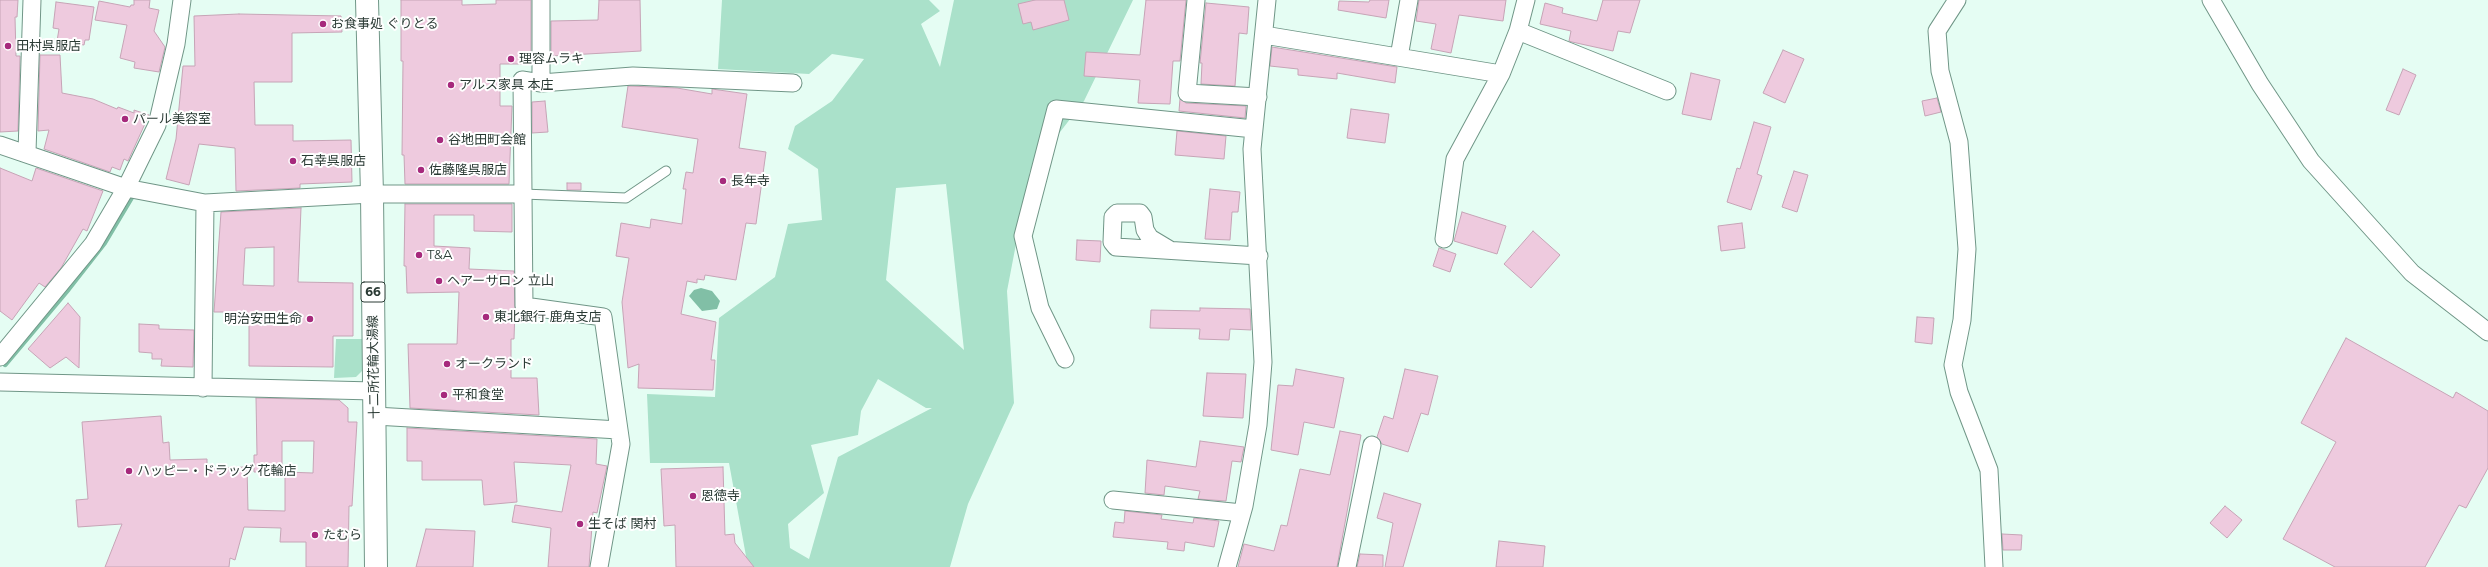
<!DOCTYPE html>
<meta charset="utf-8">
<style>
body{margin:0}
canvas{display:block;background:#e5fdf3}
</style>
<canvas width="2488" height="567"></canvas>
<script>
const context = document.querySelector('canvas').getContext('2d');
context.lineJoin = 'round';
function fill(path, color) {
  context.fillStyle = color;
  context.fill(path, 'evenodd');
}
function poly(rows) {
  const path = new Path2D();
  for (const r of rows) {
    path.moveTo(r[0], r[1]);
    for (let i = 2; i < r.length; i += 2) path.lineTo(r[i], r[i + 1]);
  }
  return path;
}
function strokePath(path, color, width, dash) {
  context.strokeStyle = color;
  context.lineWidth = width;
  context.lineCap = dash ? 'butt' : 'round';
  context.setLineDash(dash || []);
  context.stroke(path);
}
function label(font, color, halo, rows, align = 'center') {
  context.font = font + ' Montserrat,"Noto Sans JP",sans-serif';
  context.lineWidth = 4;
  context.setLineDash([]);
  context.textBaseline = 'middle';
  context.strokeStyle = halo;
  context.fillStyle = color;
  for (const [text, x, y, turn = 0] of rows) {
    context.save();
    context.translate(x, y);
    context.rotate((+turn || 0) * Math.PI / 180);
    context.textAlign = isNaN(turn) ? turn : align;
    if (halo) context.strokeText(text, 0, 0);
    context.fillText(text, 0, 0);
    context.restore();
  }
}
fill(poly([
 [722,0,929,0,940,11,921,24,940,67,954,0,1133,0,1084,101,1030,171,1007,291,1014,403,968,504,950,567,748,567,729,463,650,463,647,394,715,397,719,318,775,277,788,224,822,220,818,169,788,149,795,126,832,101,864,59,832,54,809,74,718,69],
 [946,184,964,350,886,280,896,188],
 [878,379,926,408,932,408,838,457,809,559,790,548,788,524,824,493,811,445,858,435,861,411],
 [336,339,367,339,364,369,356,377,334,378]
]), '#aae1ca');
fill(poly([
 [701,288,712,291,720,301,717,309,702,311,689,296,694,290]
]), '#81bfa6');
strokePath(poly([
 [5,364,68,289,104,243,132,196]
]), '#81bfa6', 6);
const building = poly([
 [0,0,18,0,17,17,15,17,16,56,20,56,18,131,0,132,0,0],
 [134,0,150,0,149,8,159,10,154,31,165,47,159,72,134,68,135,62,120,58,127,25,95,20,99,1,130,7,131,5,134,5,134,0],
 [401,0,462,0,462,5,496,4,496,0,531,0,531,64,500,64,500,106,512,106,509,184,405,184,404,155,402,155,403,61,401,61,401,0],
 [599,0,640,0,641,51,551,56,551,21,598,20,599,0],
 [1035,0,1064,0,1069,20,1033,30,1031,22,1023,24,1018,4,1035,0],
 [1146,0,1186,0,1180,61,1173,61,1170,104,1138,103,1140,80,1084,76,1086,52,1140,55,1146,0],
 [1370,0,1389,0,1386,18,1338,10,1339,1,1369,2,1370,0],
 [1419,0,1506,0,1503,21,1459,15,1451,53,1431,49,1436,24,1416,21,1419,0],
 [1603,0,1640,0,1630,33,1618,31,1613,51,1572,42,1569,41,1571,31,1540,24,1545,3,1563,8,1562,13,1597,21,1603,0],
 [56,2,94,7,89,40,85,40,84,45,57,41,59,29,53,28,56,2],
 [1206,3,1249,7,1247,34,1239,33,1235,86,1201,84,1202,63,1200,63,1206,3],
 [239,14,341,16,342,32,292,33,292,82,254,82,255,125,293,125,293,141,351,140,352,182,300,184,300,188,236,191,235,148,199,144,189,185,166,179,176,139,183,66,195,66,194,16,239,14],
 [1272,47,1397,67,1395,83,1337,73,1337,79,1298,75,1298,69,1270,66,1272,47],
 [1783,50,1804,59,1785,103,1763,93,1783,50],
 [40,55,60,55,62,93,93,99,117,109,118,107,134,113,134,110,149,115,128,161,124,159,120,170,112,167,110,172,44,149,49,130,38,131,40,55],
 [2403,69,2416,75,2399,115,2386,110,2403,69],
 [1691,73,1720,80,1711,120,1682,114,1691,73],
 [628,86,677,88,712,94,712,89,747,94,739,148,766,152,756,224,746,223,736,280,705,275,704,280,697,279,697,283,687,281,681,314,716,322,711,360,715,360,713,390,638,388,639,364,628,368,622,302,629,258,616,256,621,223,650,228,651,219,682,224,686,189,683,189,686,172,693,173,698,139,622,127,628,86],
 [1937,98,1941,112,1925,116,1922,101,1937,98],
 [1180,99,1186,103,1246,106,1245,118,1179,111,1180,99],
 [545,101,548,132,532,133,532,102,545,101],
 [1351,109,1389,114,1385,143,1347,138,1351,109],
 [1754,122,1771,127,1757,174,1762,176,1751,210,1727,202,1737,168,1740,169,1754,122],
 [1177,131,1226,136,1224,159,1175,155,1177,131],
 [0,168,32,181,36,168,103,191,87,231,83,229,61,268,45,287,39,283,12,320,0,311,0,168],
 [1794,171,1808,175,1797,212,1782,207,1794,171],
 [567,183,581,183,581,190,567,190,567,183],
 [1210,189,1240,192,1238,212,1232,212,1230,240,1205,239,1210,189],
 [405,204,512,204,512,232,474,231,474,215,434,215,434,246,470,248,469,269,514,271,515,310,514,339,511,339,511,378,537,378,539,415,410,408,408,344,457,344,459,292,407,293,406,266,404,266,405,204],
 [301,208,298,282,353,283,353,336,333,336,333,367,249,366,249,321,231,320,231,312,214,312,221,212,301,208],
 [274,247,274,286,243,285,245,248,274,247],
 [1462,212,1506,226,1497,254,1454,241,1462,212],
 [1742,223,1745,248,1721,251,1718,226,1742,223],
 [1533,231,1560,255,1531,288,1504,264,1533,231],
 [1077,240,1101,241,1100,262,1076,260,1077,240],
 [1439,248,1456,254,1450,272,1433,266,1439,248],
 [68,303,80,317,79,368,66,357,50,368,28,349,68,303],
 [1200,308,1250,309,1251,330,1230,329,1229,340,1199,339,1200,329,1150,328,1151,310,1200,311,1200,308],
 [1917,317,1934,318,1932,344,1915,342,1917,317],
 [139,324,159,325,159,329,194,330,193,367,161,366,162,359,152,359,152,353,139,352,139,324],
 [2346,338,2453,398,2456,392,2488,411,2488,468,2466,508,2459,505,2425,567,2335,567,2283,539,2336,442,2301,423,2346,338],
 [1296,369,1344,378,1334,428,1304,422,1298,455,1271,450,1278,385,1293,386,1296,369],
 [1405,369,1438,376,1428,415,1421,413,1408,452,1382,444,1377,437,1384,416,1393,419,1405,369],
 [1207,373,1246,374,1243,418,1203,416,1207,373],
 [256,398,339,400,348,408,348,422,357,422,352,506,349,506,348,567,306,567,306,542,280,542,281,528,244,527,235,560,230,558,229,567,105,567,122,524,78,527,76,500,88,499,82,422,161,416,163,443,169,442,170,460,207,459,207,468,247,467,248,510,285,511,285,472,313,473,314,441,282,441,282,472,254,472,254,455,257,455,256,398],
 [407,428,597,439,596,464,607,466,597,513,593,512,589,567,548,567,551,528,512,522,515,505,562,512,571,465,514,462,517,502,484,505,482,480,422,480,422,461,407,461,407,428],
 [1340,431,1361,435,1337,567,1238,567,1244,544,1274,551,1281,525,1287,526,1300,469,1330,475,1340,431],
 [1200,441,1244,447,1241,462,1232,461,1226,501,1198,499,1200,491,1165,486,1164,495,1145,493,1147,460,1196,467,1200,441],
 [723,467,725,535,734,534,735,543,754,567,676,567,675,525,664,526,661,469,723,467],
 [1384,493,1421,504,1403,567,1385,567,1393,523,1377,518,1384,493],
 [2225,506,2242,520,2227,538,2210,523,2225,506],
 [1125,511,1162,515,1161,519,1193,523,1194,518,1219,521,1214,547,1185,542,1184,551,1167,549,1168,542,1113,537,1115,522,1124,523,1125,511],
 [426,529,475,531,473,567,416,567,426,529],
 [2002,534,2022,535,2021,550,2003,550,2002,534],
 [1499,541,1545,546,1543,567,1496,567,1499,541],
 [1360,554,1383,555,1383,567,1357,567,1360,554]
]);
fill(building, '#eecade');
strokePath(building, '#c6a4b6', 1);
const lane = poly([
 [523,194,626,198,666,171]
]);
const street = poly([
 [541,0,541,83,522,80,524,306,603,317,621,444,599,567],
 [1196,0,1187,93,1258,97],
 [1957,0,1937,31,1940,71,1959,142,1967,249,1962,320,1953,365,1959,392,1989,470,1994,567],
 [2211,0,2260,84,2311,161,2412,273,2488,332],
 [1518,31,1667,91],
 [1264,35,1501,74,1518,31,1526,0],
 [1399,57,1409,0],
 [541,83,633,76,793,83],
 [0,145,126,188,205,203,372,194,523,194],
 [27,152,32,0],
 [1444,239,1455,159,1501,74],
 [1170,250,1150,238,1145,230,1143,217,1140,213,1117,213,1113,217,1112,242,1116,247,1259,256],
 [0,357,93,244,126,188,157,125,176,44,182,0],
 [1065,359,1040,308,1023,236,1056,109,1254,129],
 [0,382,374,391],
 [203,388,205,203],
 [375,416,619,430],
 [1113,500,1242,513],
 [1227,567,1244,506,1258,425,1263,362,1252,149,1267,0],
 [1347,567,1372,445]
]);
const primary = poly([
 [367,0,372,194,376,567]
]);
strokePath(lane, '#709687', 11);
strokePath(street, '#709687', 19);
strokePath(primary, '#709687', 24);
strokePath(lane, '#fff', 9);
strokePath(street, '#fff', 17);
strokePath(primary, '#fff', 22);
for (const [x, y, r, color] of [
 [323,24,4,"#a6297c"],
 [8,46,4,"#a6297c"],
 [511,59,4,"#a6297c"],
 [451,85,4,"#a6297c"],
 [125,119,4,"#a6297c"],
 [440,140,4,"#a6297c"],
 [293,161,4,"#a6297c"],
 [421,170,4,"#a6297c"],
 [723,181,4,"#a6297c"],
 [419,255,4,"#a6297c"],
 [439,281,4,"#a6297c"],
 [486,317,4,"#a6297c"],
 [310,319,4,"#a6297c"],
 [447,364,4,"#a6297c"],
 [444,395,4,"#a6297c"],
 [129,471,4,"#a6297c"],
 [693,496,4,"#a6297c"],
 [580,524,4,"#a6297c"],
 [315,535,4,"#a6297c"]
]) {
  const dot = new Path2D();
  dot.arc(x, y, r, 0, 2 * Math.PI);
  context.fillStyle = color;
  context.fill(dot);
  strokePath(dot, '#fff', 1.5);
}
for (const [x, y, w] of [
 [373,292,24]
]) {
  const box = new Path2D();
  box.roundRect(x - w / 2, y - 10, w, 20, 3);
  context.fillStyle = '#fff';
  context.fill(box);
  strokePath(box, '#2a3a34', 1);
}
label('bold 12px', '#2a3a34', null, [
 ["66",373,292]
]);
label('13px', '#2a3a34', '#fff', [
 ["お食事処 ぐりとる",331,24],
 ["田村呉服店",16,46],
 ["理容ムラキ",519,59],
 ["アルス家具 本庄",459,85],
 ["パール美容室",133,119],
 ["谷地田町会館",448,140],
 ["石幸呉服店",301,161],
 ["佐藤隆呉服店",429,170],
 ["長年寺",731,181],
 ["T&A",427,255],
 ["ヘアーサロン 立山",447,281],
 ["東北銀行 鹿角支店",494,317],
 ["明治安田生命",302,319,"right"],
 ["オークランド",455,364],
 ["平和食堂",452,395],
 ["ハッピー・ドラッグ 花輪店",137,471],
 ["恩徳寺",701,496],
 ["生そば 関村",588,524],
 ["たむら",323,535]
], 'left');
label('13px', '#2a3a34', '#fff', [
 ["十二所花輪大湯線",374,367,-91]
]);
</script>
